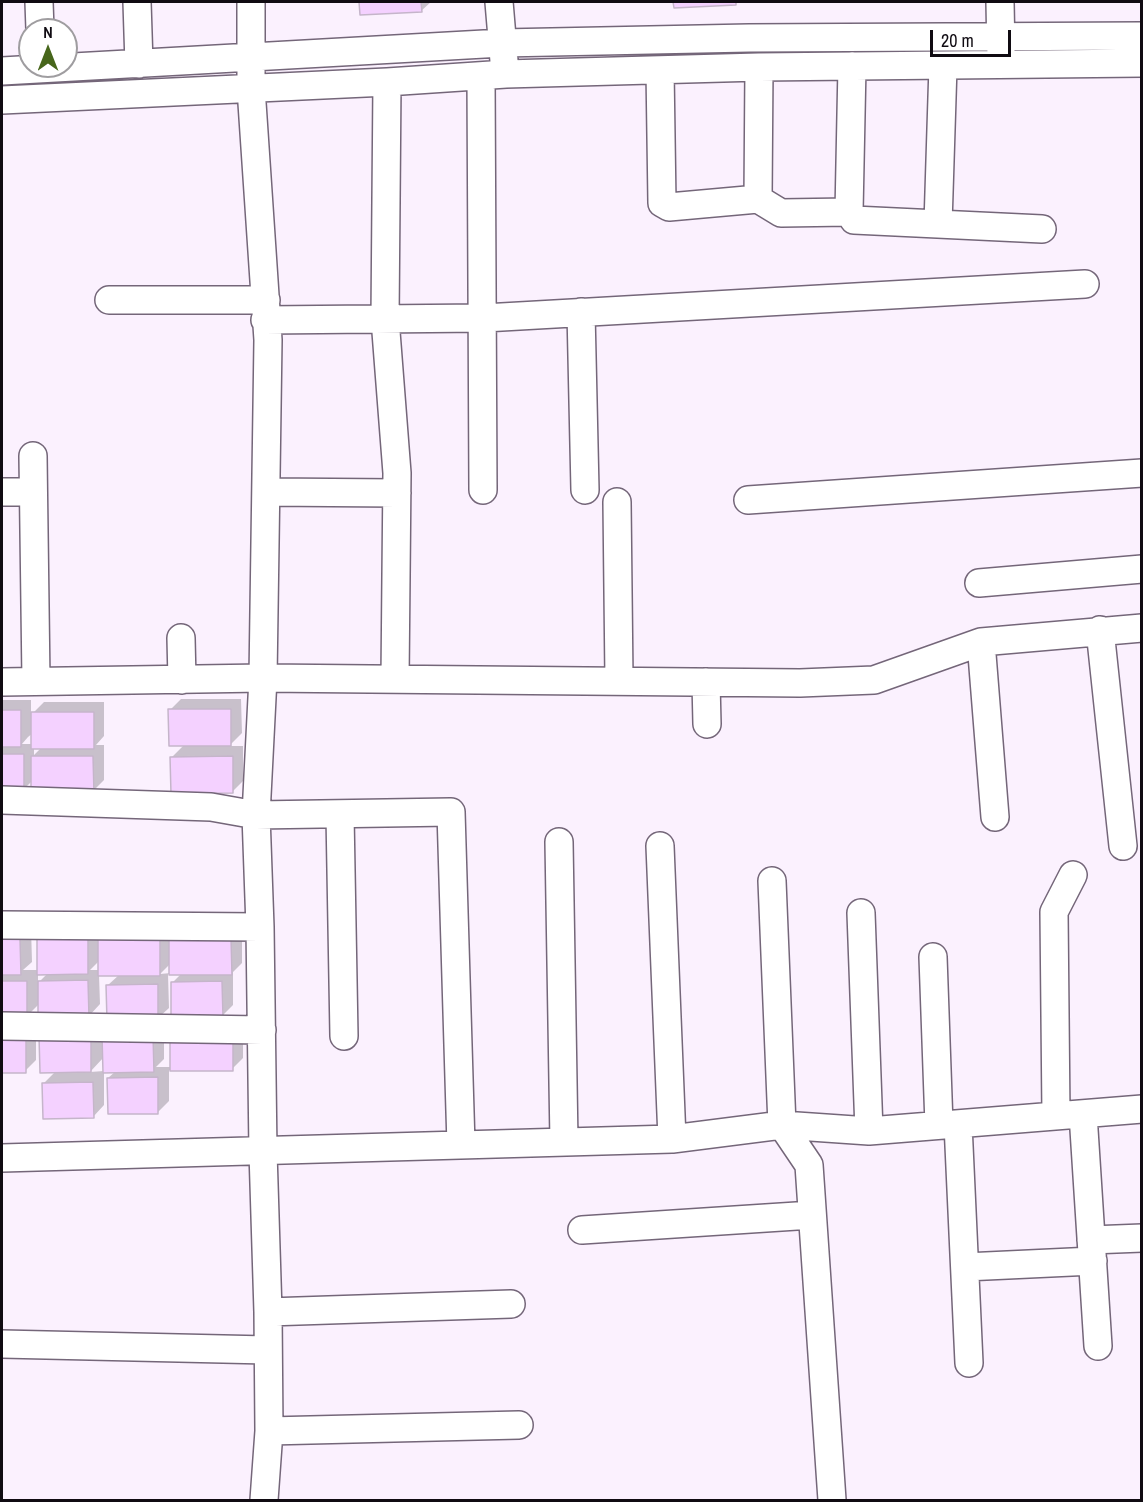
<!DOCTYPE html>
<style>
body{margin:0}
#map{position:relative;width:1143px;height:1502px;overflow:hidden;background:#fbf1fe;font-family:"Archivo Narrow",sans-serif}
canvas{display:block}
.frame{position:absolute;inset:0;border:3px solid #100b12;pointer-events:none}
.north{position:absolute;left:18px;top:18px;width:60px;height:60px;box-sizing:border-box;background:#fff;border:2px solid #9f9da0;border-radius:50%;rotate:0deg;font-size:16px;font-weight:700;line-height:24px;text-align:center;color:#100b12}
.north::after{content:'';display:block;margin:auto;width:21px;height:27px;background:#47661b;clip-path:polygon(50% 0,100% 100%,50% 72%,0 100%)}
.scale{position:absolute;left:930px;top:30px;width:81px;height:27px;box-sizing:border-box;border:3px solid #100b12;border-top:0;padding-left:8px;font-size:18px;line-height:21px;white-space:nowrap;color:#100b12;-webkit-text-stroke:4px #fff;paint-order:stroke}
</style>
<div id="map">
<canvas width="1143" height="1502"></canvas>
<div class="frame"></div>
<div class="north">N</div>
<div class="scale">20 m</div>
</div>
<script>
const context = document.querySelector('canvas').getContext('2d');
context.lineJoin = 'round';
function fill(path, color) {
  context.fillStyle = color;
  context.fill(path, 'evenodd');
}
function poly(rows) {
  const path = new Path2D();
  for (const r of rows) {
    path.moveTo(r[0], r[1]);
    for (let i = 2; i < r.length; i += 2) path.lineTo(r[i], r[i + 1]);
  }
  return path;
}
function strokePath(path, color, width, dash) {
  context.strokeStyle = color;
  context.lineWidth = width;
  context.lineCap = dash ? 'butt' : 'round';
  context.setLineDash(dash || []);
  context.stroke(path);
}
fill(poly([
 [360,2,431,2,421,11,361,14],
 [675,2,738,2,735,4,675,7],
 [181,699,241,699,242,733,229,746,243,746,243,781,232,792,172,757,184,745,170,710],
 [2,700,31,700,31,715,44,702,104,702,104,736,96,745,104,745,104,780,93,791,33,780,23,790,2,790],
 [33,733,33,744,22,744,28,737],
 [34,748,41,748,34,755],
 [31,927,32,962,23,970,39,970,38,939,242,928,242,963,233,972,233,1005,222,1016,172,983,181,974,168,974,169,1008,157,1019,108,985,119,975,99,975,100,1004,89,1016,39,1004,27,1016,2,1017,2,928],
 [99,961,99,970,90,970],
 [171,963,171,973,160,974],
 [38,973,48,973,38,983],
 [243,1023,243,1058,232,1069,169,1070,169,1101,158,1112,108,1078,116,1071,104,1057,90,1072,104,1071,104,1105,93,1117,44,1083,56,1071,41,1037,164,1025,164,1059,156,1067,172,1067],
 [2,1025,36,1025,36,1060,25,1071,2,1071]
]), '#0003');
const building = poly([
 [359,2,421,2,422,12,360,15,359,2],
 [673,2,736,2,736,5,674,8,673,2],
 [168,709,231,709,231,746,169,746,168,709],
 [2,710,21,710,21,747,2,747,2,710],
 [31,712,94,712,94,749,31,749,31,712],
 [2,754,24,754,24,791,2,791,2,754],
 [31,756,93,756,94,793,31,793,31,756],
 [233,756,233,793,171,794,170,757,233,756],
 [88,937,88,974,37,975,37,938,88,937],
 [2,938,20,938,21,975,2,975,2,938],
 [169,938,231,938,232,975,169,975,169,938],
 [98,939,160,939,160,976,98,976,98,939],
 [88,980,89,1017,38,1017,38,981,88,980],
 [2,981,27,981,27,1018,2,1018,2,981],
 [222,981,223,1017,171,1018,171,982,222,981],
 [158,984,158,1021,107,1021,106,985,158,984],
 [170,1034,233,1034,233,1071,170,1071,170,1034],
 [2,1035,26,1035,26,1073,2,1073,2,1035],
 [153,1035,154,1072,103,1073,102,1036,153,1035],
 [39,1036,91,1036,91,1072,40,1073,39,1036],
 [158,1077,158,1114,108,1114,107,1078,158,1077],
 [93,1082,94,1118,43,1119,42,1083,93,1082]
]);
fill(building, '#f4d1ff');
strokePath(building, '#c5b5ca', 1.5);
const minor = poly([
 [39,2,40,30],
 [137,2,139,64],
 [251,2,251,88,268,340,263,678,256,815,260,927,263,1152,268,1312,269,1431,264,1500],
 [499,2,504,61],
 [1000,2,1001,54],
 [660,70,662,203,669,207,758,199,781,213,849,212,852,66],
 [2,71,502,43,749,38,1142,36],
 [481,76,483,490],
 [387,82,385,319,397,473,395,679],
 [2,100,387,82,506,74,759,67,1142,63],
 [758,199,759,67],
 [849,212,854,220,1042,229],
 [938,224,943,66],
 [109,300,266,300],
 [581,312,585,490],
 [265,320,484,318,1085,284],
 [33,456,36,681],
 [2,492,33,492],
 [266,492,397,493],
 [748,500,1142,473],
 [617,502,619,680],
 [979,583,1142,569],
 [1100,630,1123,846],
 [181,638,182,680],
 [981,642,995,817],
 [2,682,263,678,800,683,874,680,981,642,1142,628],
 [706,682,707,724],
 [2,800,211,807,256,815,451,812,461,1145],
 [340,815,344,1036],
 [559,842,564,1142],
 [660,846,672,1139],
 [772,881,782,1125,809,1165,832,1500],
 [861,913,869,1131],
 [2,925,260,927],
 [933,957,939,1125],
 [2,1026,262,1030],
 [1083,1114,1098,1346],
 [1056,1116,1054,912,1073,875],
 [958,1124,969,1363],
 [2,1158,672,1139,782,1125,869,1131,1142,1109],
 [582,1230,812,1215],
 [1091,1240,1142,1238],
 [965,1267,1093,1261],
 [268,1312,511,1304],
 [2,1344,267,1350],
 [269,1431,519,1425]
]);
strokePath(minor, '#746679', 30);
strokePath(minor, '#fff', 27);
</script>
